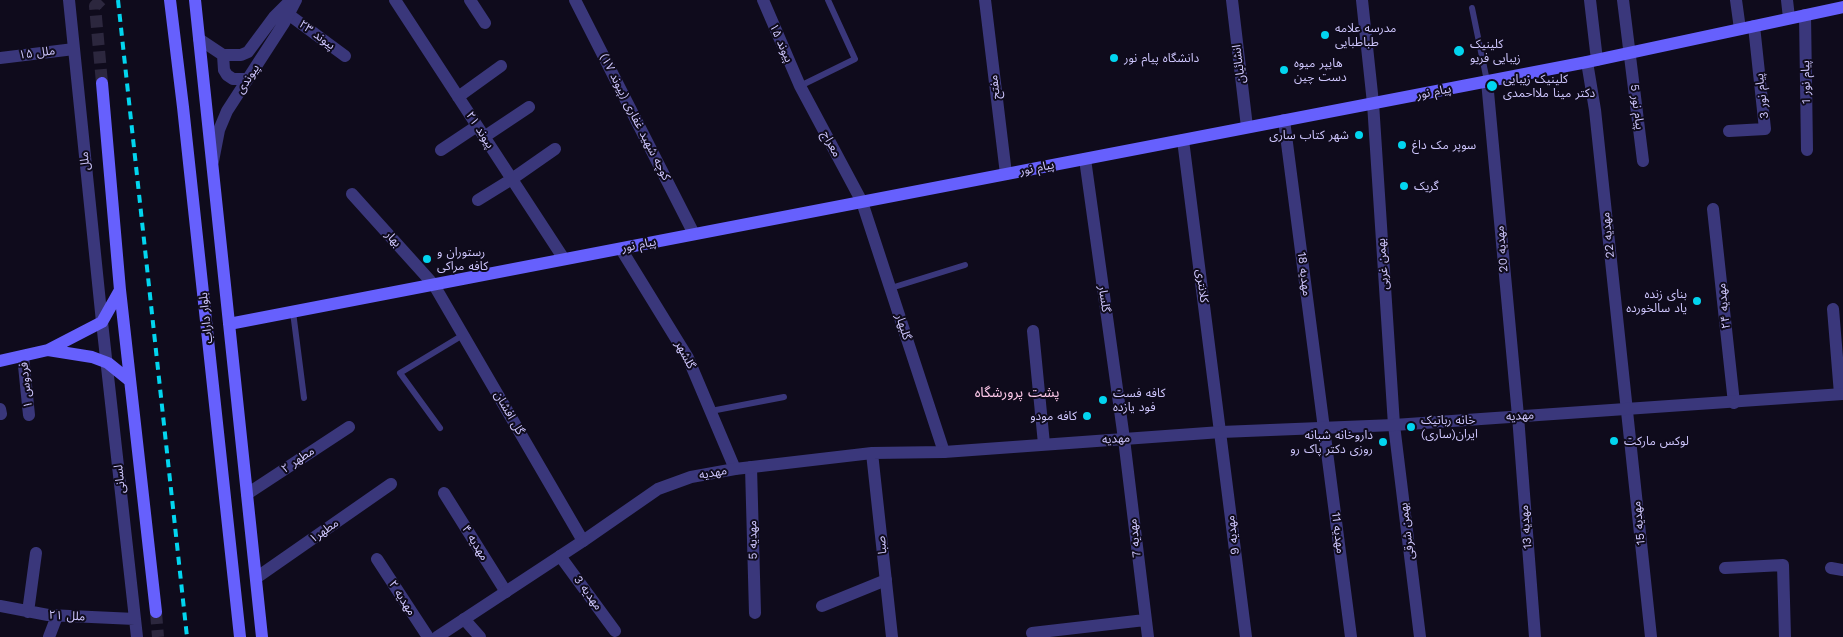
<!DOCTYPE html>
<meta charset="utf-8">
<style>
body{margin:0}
canvas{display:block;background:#0f0b1c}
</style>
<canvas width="1843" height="637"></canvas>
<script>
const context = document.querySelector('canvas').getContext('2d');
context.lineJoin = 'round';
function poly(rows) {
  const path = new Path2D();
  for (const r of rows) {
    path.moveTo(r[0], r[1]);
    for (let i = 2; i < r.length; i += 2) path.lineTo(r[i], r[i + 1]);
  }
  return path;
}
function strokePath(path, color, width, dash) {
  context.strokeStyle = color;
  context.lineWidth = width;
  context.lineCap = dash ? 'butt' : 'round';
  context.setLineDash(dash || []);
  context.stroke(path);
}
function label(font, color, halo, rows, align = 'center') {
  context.font = font + ' "Work Sans","Noto Sans Arabic",sans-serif';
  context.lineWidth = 4;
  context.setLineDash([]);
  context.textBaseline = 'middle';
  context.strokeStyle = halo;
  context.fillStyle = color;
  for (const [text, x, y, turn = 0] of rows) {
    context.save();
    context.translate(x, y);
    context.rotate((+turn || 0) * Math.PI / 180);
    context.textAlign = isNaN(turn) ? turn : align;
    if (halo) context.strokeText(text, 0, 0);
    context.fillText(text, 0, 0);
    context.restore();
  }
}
strokePath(poly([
 [101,0,95,6,102,83],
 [156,612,158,637]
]), '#2c273e', 12, [12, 6]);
strokePath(poly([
 [1472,8,1487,81],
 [800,86,855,59,828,0],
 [891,288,965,265],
 [293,312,304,398],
 [711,411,784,397],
 [440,428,400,373,463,335]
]), '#3a377b', 6);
strokePath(poly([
 [69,0,102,322,137,637],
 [395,0,564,259],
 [470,0,485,23],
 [575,0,694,234],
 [763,0,800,86,862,202,944,452],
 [985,0,1006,174],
 [1232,0,1247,127],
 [1590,0,1597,60],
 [1623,0,1643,161],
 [1736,0,1740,29],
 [1787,0,1789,18],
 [288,14,345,56],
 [1805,15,1807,150],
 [0,58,74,49],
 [1587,62,1595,110,1651,637],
 [1487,81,1518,416,1535,637],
 [458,97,501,66],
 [1373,103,1394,425,1420,637],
 [1284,120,1351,637],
 [1729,131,1765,129,1754,26],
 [484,137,529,107],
 [1183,140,1246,637],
 [441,150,477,126],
 [1085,159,1124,439,1148,637],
 [352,194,434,285,583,541],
 [478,200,512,179,555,149],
 [1713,209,1734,403],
 [621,249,688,358,735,469],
 [1833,309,1840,394],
 [1033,331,1044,444],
 [23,356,29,415],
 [0,409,1,414],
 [751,467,755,613],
 [444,493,506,592],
 [247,494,349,427],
 [560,556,615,631],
 [377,559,428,637],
 [1725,568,1783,565,1785,637],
 [1831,568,1843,570],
 [256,578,391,484],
 [0,606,48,615,135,619],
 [822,606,886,580],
 [28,612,36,553],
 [464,619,480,637],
 [1032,633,1145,620],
 [49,637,57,616]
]), '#3a377b', 12);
strokePath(poly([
 [1362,0,1373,103],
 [199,39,223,55,241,55,248,52,274,17,291,0],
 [223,55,224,70,227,75,233,79,247,79],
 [213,161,219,130,227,111,284,23,296,0],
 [872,453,892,637],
 [437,637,583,541,658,489,691,477,735,469,872,453,944,452,1221,432,1394,425,1843,394]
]), '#3a377b', 12);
strokePath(poly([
 [170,0,183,107,240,637],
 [195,0,262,637],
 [102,83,120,290,156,612],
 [229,324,1587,62,1843,7],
 [48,350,92,357,108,363,129,380],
 [0,361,48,350,102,322,120,290]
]), '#6660fd', 12);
strokePath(poly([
 [118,0,187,637]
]), '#02d5ef', 4, [8, 6]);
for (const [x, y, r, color] of [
 [1325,35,5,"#02d5ef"],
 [1459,51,6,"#02d5ef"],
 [1114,58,5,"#02d5ef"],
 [1284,70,5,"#02d5ef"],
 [1492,86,6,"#02d5ef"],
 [1359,135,5,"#02d5ef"],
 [1402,145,5,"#02d5ef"],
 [1404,186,5,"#02d5ef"],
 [427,259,5,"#02d5ef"],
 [1697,301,5,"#02d5ef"],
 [1103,400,5,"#02d5ef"],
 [1087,416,5,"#02d5ef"],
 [1411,427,5,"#02d5ef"],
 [1614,441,5,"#02d5ef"],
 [1383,442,5,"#02d5ef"]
]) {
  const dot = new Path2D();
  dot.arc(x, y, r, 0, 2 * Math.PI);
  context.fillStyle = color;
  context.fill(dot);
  strokePath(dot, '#0f0b1c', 2);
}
label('12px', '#cfc7fe', '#0f0b1c', [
 ["مدرسه علامه",1335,28],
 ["طباطبایی",1335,42],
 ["کلینیک",1470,44],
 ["زیبایی فریو",1470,58],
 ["دانشگاه پیام نور",1124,58],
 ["هایپر میوه",1294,63],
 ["دست چین",1294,77],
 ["کلینیک زیبایی",1503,79],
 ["دکتر مینا ملااحمدی",1503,93],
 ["شهر کتاب ساری",1349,135,"right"],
 ["سوپر مک داغ",1412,145],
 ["گریک",1414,186],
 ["رستوران و",437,252],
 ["کافه مراکی",437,266],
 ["بنای زنده",1687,294,"right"],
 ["یاد سالخورده",1687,308,"right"],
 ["کافه فست",1113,393],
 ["فود یازده",1113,407],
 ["کافه مودو",1077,416,"right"],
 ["خانه رباتیک",1421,420],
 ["ایران(ساری)",1421,434],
 ["داروخانه شبانه",1373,435,"right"],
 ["روزی دکتر پاک رو",1373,449,"right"],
 ["لوکس مارکت",1624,441]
], 'left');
label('12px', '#cfc7fe', '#0f0b1c', [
 ["پیوند ۲۳",317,35,36],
 ["پیوند ۱۵",781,43,66],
 ["ملل ۱۵",37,53,-7],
 ["انشائیان",1239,64,-97],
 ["پیوندی",248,79,-57],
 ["پیام نور 1",1806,82,-91],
 ["مفتح",995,87,-97],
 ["پیام نور",1434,92,-11],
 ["پیام نور 3",1762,96,-97],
 ["پیام نور 5",1637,107,83],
 ["کوچه شهید غفاری (پیوند ۱۷)",635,117,63],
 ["پیوند ۲۱",480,130,57],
 ["معراج",831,144,62],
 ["ملل",85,161,-96],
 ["پیام نور",1037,168,-11],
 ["مهدیه 22",1608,235,-96],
 ["بهار",393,239,48],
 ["پیام نور",639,245,-11],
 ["مهدیه 20",1502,249,-95],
 ["بهمن غربی",1383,264,-94],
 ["مهدیه 18",1304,274,83],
 ["کلانتری",1202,286,83],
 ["گلسار",1104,299,82],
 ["مهدیه ۲۴",1724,306,-96],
 ["بلوار داراب",206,318,-96],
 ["گلبهار",903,327,72],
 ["گلشهر",685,355,62],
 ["فردوس ۱",26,385,-96],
 ["گل افشان",509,413,60],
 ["مهدیه",1520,416,-4],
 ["مهدیه",1116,439,-4],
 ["مطهر ۲",298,460,-34],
 ["مهدیه",713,473,-10],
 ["لسانی",120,479,-96],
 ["مهدیه 15",1639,523,-96],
 ["مهدیه 13",1526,527,-95],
 ["مطهر۱",324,531,-35],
 ["بهمن شرقی",1407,531,-97],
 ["مهدیه 11",1338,533,83],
 ["مهدیه 9",1233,535,-97],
 ["مهدیه 7",1135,538,-97],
 ["مهدیه 5",753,540,-91],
 ["مهدیه ۴",475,543,58],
 ["صبا",882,545,-96],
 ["مهدیه 3",588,593,54],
 ["مهدیه ۲",402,598,57],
 ["ملل ۲۱",67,616,3]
]);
label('14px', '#fec9ea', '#0f0b1c', [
 ["پشت پرورشگاه",1017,393]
]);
</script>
